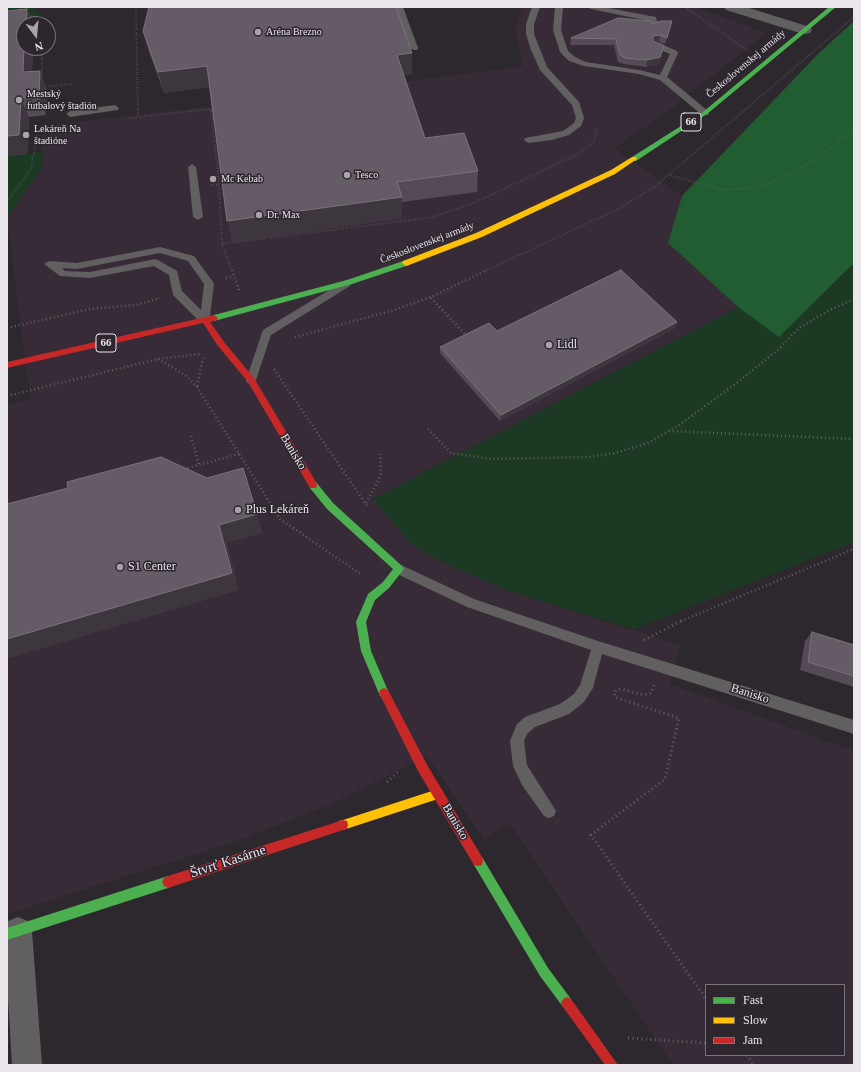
<!DOCTYPE html>
<meta charset="utf-8">
<style>
body{margin:0}
#map{position:relative;width:861px;height:1072px;overflow:hidden;background:#2c282d;font-family:Georgia,serif}
canvas{display:block}
.frame{position:absolute;inset:0;border:8px solid #ebe5ec;pointer-events:none}
.legend{position:absolute;left:705px;top:984px;width:140px;height:72px;box-sizing:border-box;background:#2d262f;border:1px solid #79727b;margin:0;padding:5px 7px;list-style:none;font-size:12px;color:#ebe5ec}
.legend li{display:flex;align-items:center;gap:8px;height:20px}
.legend b{width:20px;border:1px solid #79727b}
.north{position:absolute;left:16px;top:16px;width:40px;height:40px;box-sizing:border-box;background:#2d262f;border:1px solid #79727b;border-radius:50%;rotate:164deg;font-size:11px;font-weight:700;line-height:16px;text-align:center;color:#ebe5ec}
.north::after{content:'';display:block;margin:auto;width:14px;height:18px;background:#a8a3a9;clip-path:polygon(50% 0,100% 100%,50% 72%,0 100%)}
</style>
<div id="map">
<canvas width="861" height="1072"></canvas>
<div class="frame"></div>
<ul class="legend">
<li><b style="height:5px;background:#4caf50"></b>Fast</li>
<li><b style="height:5px;background:#ffc107"></b>Slow</li>
<li><b style="height:5px;background:#c62828"></b>Jam</li>
</ul>
<div class="north">N</div>
</div>
<script>
const context = document.querySelector('canvas').getContext('2d');
context.lineJoin = 'round';
function fill(path, color) {
  context.fillStyle = color;
  context.fill(path, 'evenodd');
}
function poly(rows) {
  const path = new Path2D();
  for (const r of rows) {
    path.moveTo(r[0], r[1]);
    for (let i = 2; i < r.length; i += 2) path.lineTo(r[i], r[i + 1]);
  }
  return path;
}
function strokePath(path, color, width, dash) {
  context.strokeStyle = color;
  context.lineWidth = width;
  context.lineCap = dash ? 'butt' : 'round';
  context.setLineDash(dash || []);
  context.stroke(path);
}
function label(font, color, halo, rows, align = 'center') {
  context.font = font + ' Georgia,serif';
  context.lineWidth = 3;
  context.setLineDash([]);
  context.textBaseline = 'middle';
  context.strokeStyle = halo;
  context.fillStyle = color;
  for (const [text, x, y, turn = 0] of rows) {
    context.save();
    context.translate(x, y);
    context.rotate((+turn || 0) * Math.PI / 180);
    context.textAlign = isNaN(turn) ? turn : align;
    if (halo) context.strokeText(text, 0, 0);
    context.fillText(text, 0, 0);
    context.restore();
  }
}
fill(poly([
 [522,7,697,7,766,33,662,116,614,148,682,196,669,244,738,307,373,499,506,590,681,645,670,684,854,751,854,1065,673,1065,510,824,484,839,427,756,327,806,234,842,7,914,7,405,30,399,7,218,42,167,44,126,299,96,523,66,515,27],
 [706,985,844,985,844,1055,706,1055]
]), '#362b37');
fill(poly([
 [7,7,31,7,48,20,47,24,24,24,24,48,33,48,27,154,43,152,42,167,7,218],
 [854,263,854,542,634,629,506,590,433,558,410,543,373,499,738,307,779,337]
]), '#1c3a23');
fill(poly([
 [854,21,854,263,779,337,738,307,668,243,682,196,819,53]
]), '#225c31');
strokePath(poly([
 [18,7,23,10],
 [136,7,138,117],
 [685,7,748,51],
 [27,13,41,24],
 [42,48,42,79],
 [44,87,72,84],
 [129,118,211,109,219,185],
 [669,175,721,190,752,188,786,177,824,154,854,129],
 [211,185,219,185,222,244,232,271],
 [7,202,31,169,38,130,60,126],
 [222,244,433,217,476,202,580,153,594,141,597,132,596,127],
 [485,271,618,209,653,188,854,17]
]), '#636063', 2, [0.5, 2]);
strokePath(poly([
 [232,270,239,290],
 [226,278,234,276],
 [431,298,466,335],
 [7,328,90,309,136,305,160,298],
 [295,337,391,311,431,297,487,270],
 [158,359,185,375,197,387,280,519,359,573,361,572],
 [274,369,367,506],
 [197,386,203,358],
 [7,396,158,359,201,354],
 [428,429,451,453,492,459,588,457,615,453,648,443,678,426,738,382,779,349,799,328,830,310,854,299],
 [669,431,854,439],
 [191,436,199,465],
 [184,469,239,454],
 [366,503,381,475,380,454],
 [681,621,854,549]
]), '#636063', 2.5, [1, 3]);
strokePath(poly([
 [644,640,683,620],
 [654,685,651,693,644,695,621,689,616,690,614,693,615,697,620,699,679,718,665,779,591,835,706,999],
 [387,782,398,772],
 [628,1038,706,1043],
 [747,1055,754,1065]
]), '#636063', 3, [1, 3.5]);
fill(poly([
 [395,7,403,7,418,48,417,50,414,50,410,48,395,7],
 [532,7,540,7,534,24,534,34,547,67,579,102,584,118,581,126,569,135,552,140,528,143,524,140,525,138,563,131,574,123,576,118,572,105,540,70,531,50,526,34,526,24,532,7],
 [555,7,563,7,561,30,568,51,575,57,586,62,639,70,660,75,670,54,653,47,653,43,659,43,677,51,678,53,667,77,708,111,709,113,708,115,702,115,660,80,639,74,584,66,569,61,560,52,553,30,555,7],
 [587,7,603,7,656,17,658,27,654,29,651,29,649,21,591,9,587,7],
 [115,105,119,108,118,110,70,117,66,114,70,111,115,105],
 [192,164,196,167,203,217,198,220,193,217,188,167,192,164],
 [160,247,194,256,213,282,214,284,209,323,201,323,173,295,169,275,154,266,90,278,60,276,44,264,49,261,77,263,160,247],
 [160,253,188,261,204,284,201,310,182,291,177,271,158,260,155,259,90,272,65,271,62,268,77,269,160,253],
 [346,280,351,284,350,286,271,335,255,383,251,384,247,383,246,380,263,330,346,280],
 [399,564,474,599,598,641,854,720,854,734,602,654,593,688,584,702,569,714,535,727,527,734,524,741,527,765,556,811,554,816,549,818,544,816,522,785,513,766,510,741,517,724,525,717,560,704,574,694,580,685,591,650,467,607,395,573,393,569,395,565,399,564]
]), '#625f60');
fill(poly([
 [724,7,746,7,810,27,812,30,810,33,805,34,800,33,726,10,724,7],
 [18,917,28,921,32,931,42,1065,12,1065,7,981,7,924,8,921,18,917]
]), '#625f60');
fill(poly([
 [829,7,836,7,707,114,636,161,632,161,632,157,703,112,829,7],
 [406,260,410,263,409,265,352,284,214,321,210,318,214,315,347,280,406,260],
 [313,481,316,482,333,503,402,566,404,569,389,588,375,600,366,622,371,651,389,693,388,696,384,698,380,696,361,651,356,622,368,594,383,582,393,569,327,509,310,488,309,485,310,482,313,481],
 [478,856,482,857,548,968,571,999,573,1003,571,1007,567,1009,563,1007,540,976,474,865,473,861,474,857,478,856],
 [168,876,172,878,174,882,172,886,168,888,7,940,7,928,168,876]
]), '#4caf50');
fill(poly([
 [632,157,636,157,637,159,615,174,482,237,409,265,406,266,402,263,403,261,476,233,611,170,632,157],
 [438,789,442,790,443,794,442,798,438,799,343,830,339,829,338,825,339,821,343,820,438,789]
]), '#ffc107');
fill(poly([
 [214,315,218,318,217,320,210,322,224,342,254,378,316,482,317,485,316,488,310,488,248,382,218,346,203,323,7,368,7,362,214,315],
 [384,688,388,690,426,763,482,857,483,861,482,865,478,866,474,865,418,771,379,693,380,690,384,688],
 [343,820,347,821,348,825,347,829,343,830,168,888,164,886,162,882,164,878,168,876,343,820],
 [567,997,571,999,618,1065,605,1065,563,1007,561,1003,563,999,567,997]
]), '#c62828');
fill(poly([
 [27,9,33,24,24,24,24,48,33,48,32,71,40,71,47,90,46,115,29,117,27,154,7,156,7,11],
 [672,21,665,44,659,42,655,42,664,46,659,64,646,67,624,64,618,62,614,45,570,45,571,38],
 [143,31,412,74,404,75,425,138,478,171,477,192,402,202,402,218,232,242,209,87,164,93,149,52],
 [677,322,675,328,500,421,440,353,440,347,497,331],
 [812,632,854,645,854,687,800,670,805,641]
]), '#544b56');
fill(poly([
 [27,9,33,24,26,24],
 [660,35,659,42,652,43,653,36],
 [664,46,659,64,646,67,647,60],
 [24,48,33,48,31,92,23,72],
 [412,53,412,74,398,76,397,55],
 [207,66,211,87,164,93,158,72],
 [40,71,47,90,46,115,39,96],
 [21,98,29,117,27,154,7,156,7,136],
 [402,197,402,218,232,242,227,221],
 [677,322,675,328,500,421,501,415],
 [243,468,263,533,227,543,239,590,7,659,7,639,219,525]
]), '#3d363f');
const building = poly([
 [149,7,396,7,412,53,397,55,425,138,464,133,478,171,397,182,402,197,227,221,207,66,158,72,143,31,149,7],
 [27,9,26,24,24,24,24,48,23,72,40,71,39,96,21,98,19,135,7,136,7,11,27,9],
 [618,18,650,21,652,24,661,21,672,21,667,38,660,35,653,36,653,41,664,46,660,57,647,60,625,58,620,55,616,39,571,38,618,18],
 [621,270,677,322,501,415,440,347,489,323,497,331,621,270],
 [161,457,207,478,243,468,257,514,219,525,232,573,7,639,7,504,68,488,67,482,161,457],
 [812,632,854,645,854,676,808,662,812,632]
]);
fill(building, '#655b66');
strokePath(building, '#7a717b', 1);
for (const [x, y, r, color] of [
 [258,32,4,"#a8a3a9"],
 [19,100,4,"#a8a3a9"],
 [26,135,4,"#a8a3a9"],
 [347,175,4,"#a8a3a9"],
 [213,179,4,"#a8a3a9"],
 [259,215,4,"#a8a3a9"],
 [549,345,4,"#a8a3a9"],
 [238,510,4,"#a8a3a9"],
 [120,567,4,"#a8a3a9"]
]) {
  const dot = new Path2D();
  dot.arc(x, y, r, 0, 2 * Math.PI);
  context.fillStyle = color;
  context.fill(dot);
  strokePath(dot, '#2d262f', 1.5);
}
label('10px', '#ebe5ec', '#2d262f', [
 ["Aréna Brezno",266,32],
 ["Mestský",27,94],
 ["futbalový štadión",27,106],
 ["Lekáreň Na",34,129],
 ["štadióne",34,141],
 ["Tesco",355,175],
 ["Mc Kebab",221,179],
 ["Dr. Max",267,215]
], 'left');
label('10px', '#ebe5ec', '#2d262f', [
 ["Československej armády",746,64,-40],
 ["Československej armády",427,243,-21]
]);
for (const [x, y, w] of [
 [691,122,20],
 [106,343,20]
]) {
  const box = new Path2D();
  box.roundRect(x - w / 2, y - 9, w, 18, 3);
  context.fillStyle = '#2d262f';
  context.fill(box);
  strokePath(box, '#ebe5ec', 1);
}
label('bold 11px', '#ebe5ec', null, [
 ["66",691,122],
 ["66",106,343]
]);
label('12px', '#ebe5ec', '#2d262f', [
 ["Lidl",557,345],
 ["Plus Lekáreň",246,510],
 ["S1 Center",128,567]
], 'left');
label('12px', '#ebe5ec', '#2d262f', [
 ["Banisko",293,452,59],
 ["Banisko",750,694,18],
 ["Banisko",455,822,59]
]);
label('14px', '#ebe5ec', '#2d262f', [
 ["Štvrť Kasárne",228,862,-18]
]);
</script>
